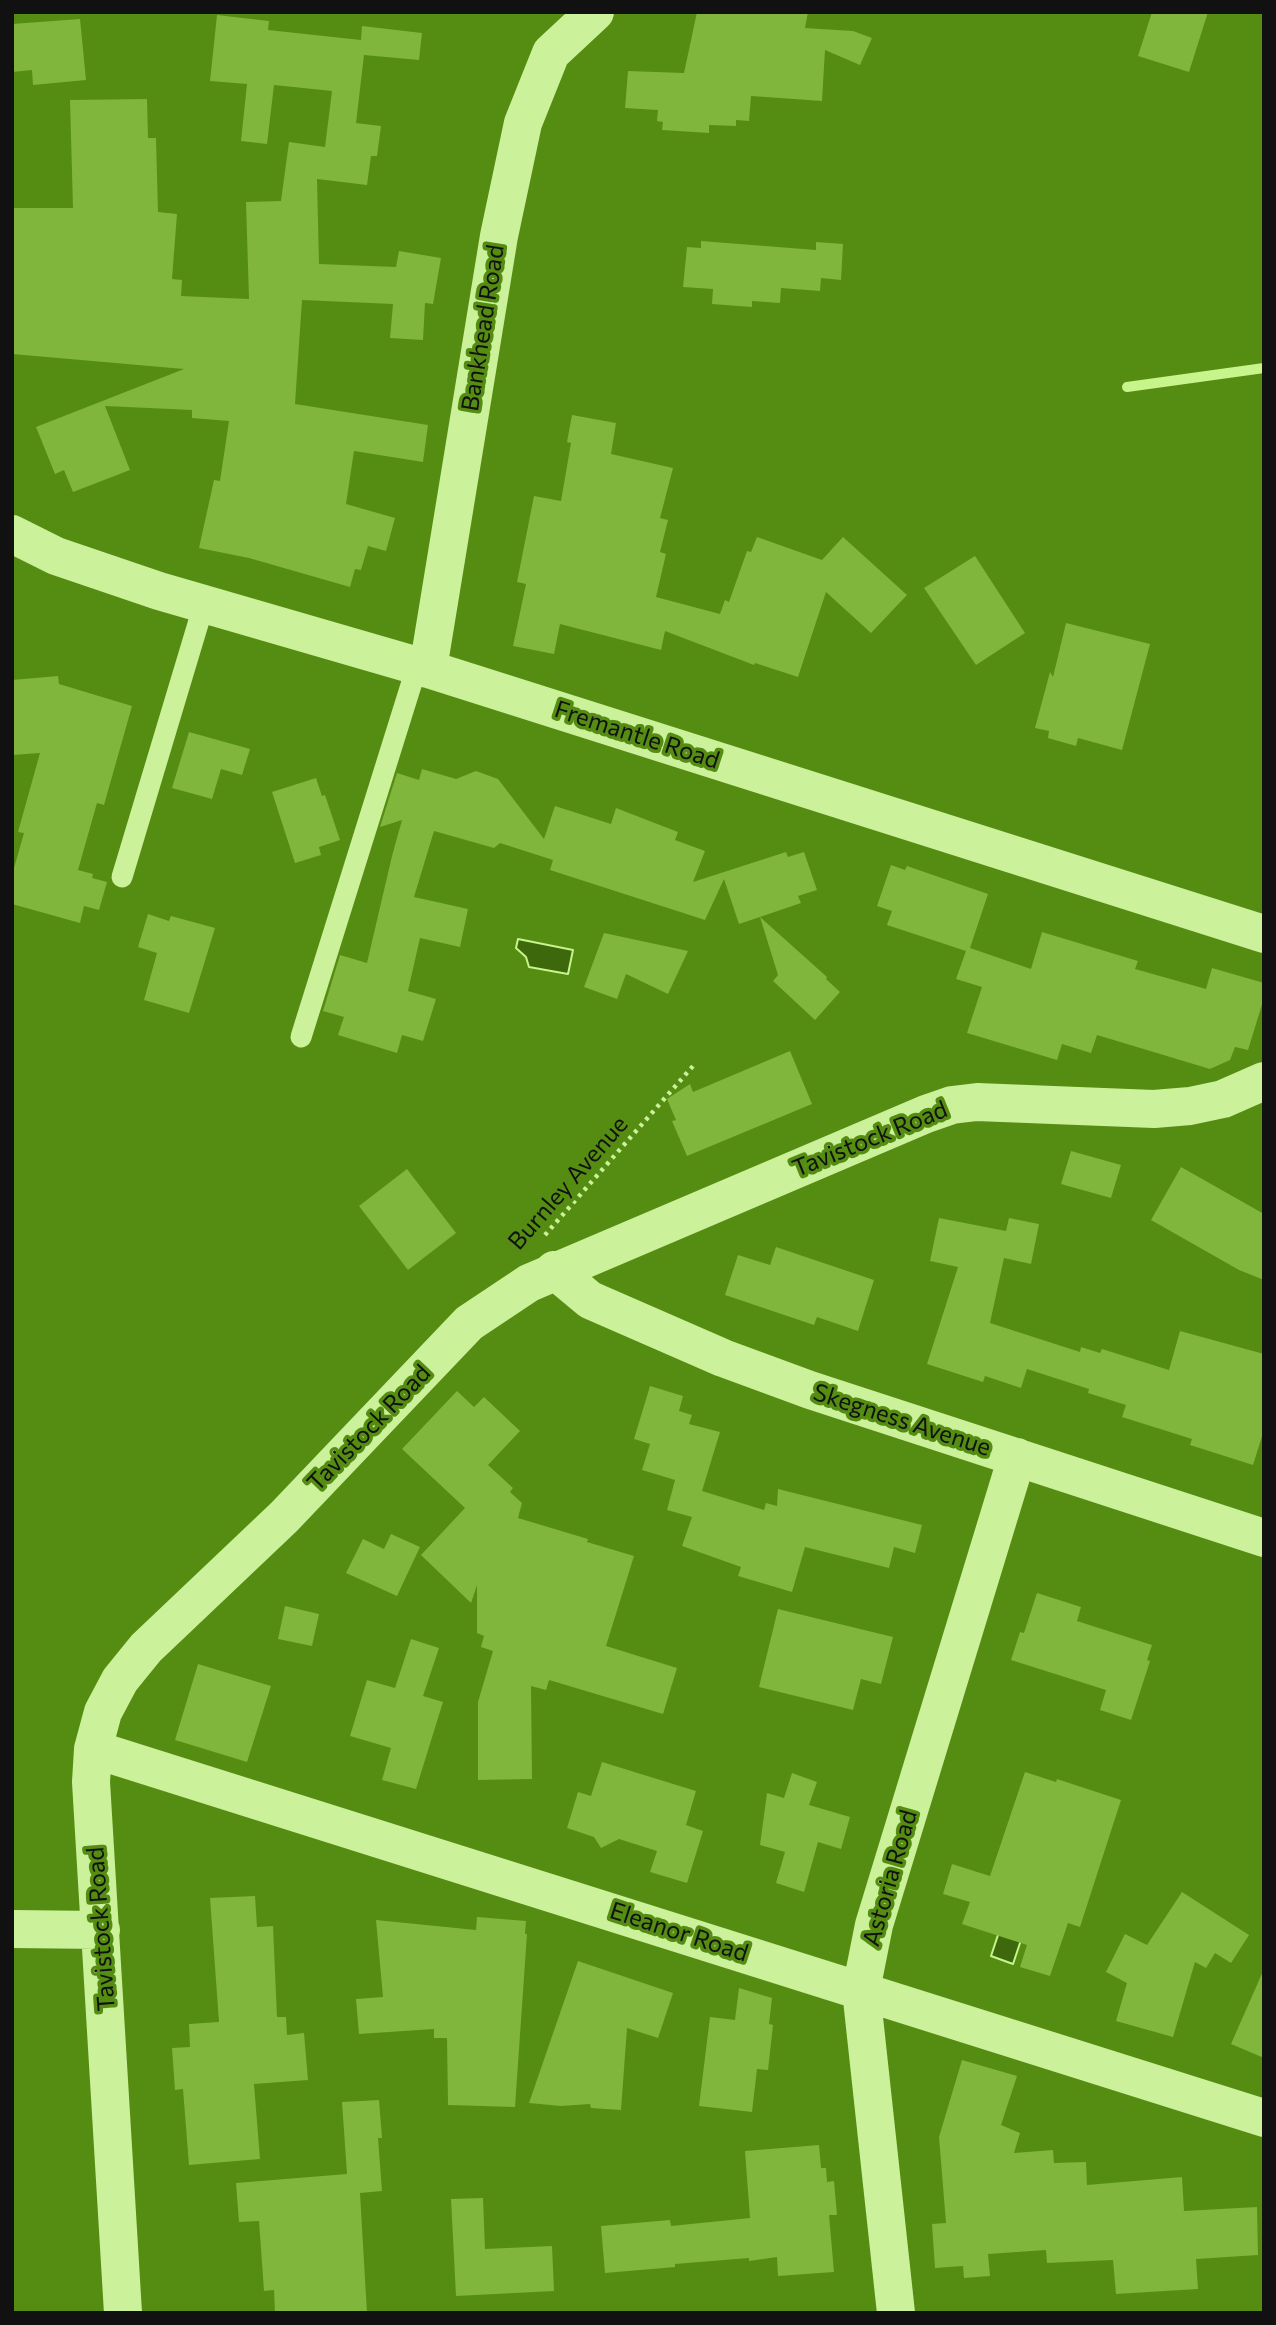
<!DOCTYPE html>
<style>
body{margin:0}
#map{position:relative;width:1276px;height:2325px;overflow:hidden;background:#558c12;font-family:Commissioner,sans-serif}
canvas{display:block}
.frame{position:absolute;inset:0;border:14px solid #111;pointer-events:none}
</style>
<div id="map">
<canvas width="1276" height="2325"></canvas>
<div class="frame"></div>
</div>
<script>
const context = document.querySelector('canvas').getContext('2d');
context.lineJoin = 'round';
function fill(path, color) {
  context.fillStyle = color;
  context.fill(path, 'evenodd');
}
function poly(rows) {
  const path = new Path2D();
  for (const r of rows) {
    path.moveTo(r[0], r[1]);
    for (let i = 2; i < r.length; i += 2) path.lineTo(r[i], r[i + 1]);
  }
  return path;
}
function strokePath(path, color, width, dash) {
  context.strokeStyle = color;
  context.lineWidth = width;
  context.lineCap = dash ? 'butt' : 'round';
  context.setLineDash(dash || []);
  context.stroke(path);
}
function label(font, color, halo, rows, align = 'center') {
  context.font = font + ' Commissioner,sans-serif';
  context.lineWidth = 7;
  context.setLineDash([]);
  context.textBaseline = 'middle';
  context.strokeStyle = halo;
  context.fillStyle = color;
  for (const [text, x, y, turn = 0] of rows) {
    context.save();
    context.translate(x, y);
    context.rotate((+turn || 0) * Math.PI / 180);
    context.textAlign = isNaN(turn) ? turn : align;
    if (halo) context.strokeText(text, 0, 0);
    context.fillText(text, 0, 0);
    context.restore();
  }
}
const water = poly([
 [518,939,573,950,568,974,529,967,526,957,516,948,518,939],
 [1004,1917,1026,1925,1013,1964,991,1956,1004,1917]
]);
fill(water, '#3d680b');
strokePath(water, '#c8f48c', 2);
strokePath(poly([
 [1127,387,1264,368]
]), '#c8f48c', 10);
fill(poly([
 [697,12,808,12,805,28,853,31,872,38,860,65,825,50,822,101,751,96,749,121,736,120,736,126,709,125,709,133,662,130,663,122,657,121,658,110,625,108,628,71,684,73],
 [1152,12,1208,12,1189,72,1138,56],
 [217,15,269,21,268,30,361,40,362,26,422,33,419,60,364,55,356,123,381,126,377,156,371,156,367,185,317,179,319,264,396,267,399,251,441,258,433,304,425,303,423,340,390,338,393,304,302,300,295,404,428,425,423,462,354,451,346,504,395,518,386,551,368,546,361,570,355,569,350,587,249,558,199,548,214,480,220,481,229,421,192,418,192,410,105,406,130,470,73,492,64,470,55,474,36,427,184,369,12,354,12,208,73,208,70,100,147,99,148,138,156,138,158,212,177,214,172,279,182,280,181,296,249,299,246,202,281,201,289,142,325,147,332,91,274,85,267,144,241,141,247,84,210,81],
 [80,19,86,80,33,85,32,70,12,72,12,24],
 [701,241,816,250,816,242,843,244,841,280,821,278,820,291,781,288,780,303,752,301,752,307,712,304,713,289,683,287,687,247,701,248],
 [572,415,616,423,611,454,673,468,660,518,668,520,660,552,666,554,656,597,720,614,725,600,729,602,747,551,751,552,757,537,822,560,843,537,907,595,871,633,826,592,798,677,755,663,754,665,665,631,661,650,560,624,554,654,513,646,526,584,517,582,534,496,561,501,571,443,567,442],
 [975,556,1025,633,976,665,924,588],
 [1066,623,1150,644,1122,750,1078,738,1076,746,1048,738,1049,731,1035,728,1050,672,1053,677],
 [58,676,59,684,132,706,104,805,97,803,78,870,93,874,92,878,107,882,99,910,84,906,80,923,12,904,12,875,24,833,18,832,40,753,12,755,12,680],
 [189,732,250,749,242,775,221,769,212,799,172,788],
 [422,769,456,779,476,771,498,779,544,839,555,806,611,824,616,808,678,832,675,840,705,851,693,882,786,852,788,857,804,852,817,890,798,896,801,903,760,917,827,977,826,979,840,992,815,1020,773,981,778,975,760,917,739,924,724,879,705,920,550,870,553,860,500,843,494,848,434,831,414,897,468,909,460,947,420,938,408,991,436,999,423,1041,402,1035,397,1053,338,1035,344,1017,323,1011,340,955,367,963,392,856,402,820,380,827,397,773,419,780],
 [316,778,322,796,325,795,340,840,319,847,321,855,295,863,272,792],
 [891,865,905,870,907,866,988,894,970,948,1031,969,1042,932,1138,961,1135,969,1206,989,1212,968,1264,983,1264,998,1248,1050,1235,1047,1230,1060,1210,1069,1097,1035,1091,1053,1062,1044,1057,1060,967,1033,982,987,956,979,966,951,887,925,892,911,877,906],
 [148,914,169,921,171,916,215,928,189,1013,144,1000,157,953,138,947],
 [604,933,688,951,668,994,626,974,617,999,584,987],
 [790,1051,812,1104,687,1156,672,1121,676,1120,667,1099,690,1084,693,1092],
 [1071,1151,1121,1165,1111,1198,1061,1184],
 [1181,1167,1264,1214,1264,1280,1239,1270,1151,1220],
 [407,1169,456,1233,408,1270,359,1206],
 [939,1218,1006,1231,1009,1218,1039,1224,1031,1264,1004,1258,990,1323,1077,1351,1080,1352,1081,1347,1100,1353,1102,1349,1169,1370,1180,1331,1264,1354,1264,1430,1253,1465,1190,1445,1192,1439,1122,1417,1126,1405,1088,1393,1089,1389,1027,1369,1021,1388,985,1376,983,1382,927,1364,958,1267,930,1261],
 [776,1247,874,1280,858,1331,817,1317,814,1325,725,1295,738,1255,770,1265],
 [650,1386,683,1396,679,1411,692,1415,689,1424,720,1432,702,1491,764,1510,766,1503,777,1506,778,1489,922,1525,915,1553,894,1547,889,1568,805,1547,792,1592,738,1576,741,1567,682,1546,692,1517,667,1510,675,1480,642,1470,650,1444,634,1439],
 [457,1391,474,1407,484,1397,520,1431,488,1465,513,1488,510,1492,522,1503,518,1518,588,1539,587,1542,634,1556,606,1646,677,1668,663,1714,549,1680,546,1690,531,1686,532,1779,478,1780,478,1702,493,1651,481,1647,484,1636,477,1633,477,1585,471,1603,421,1555,465,1508,402,1449],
 [391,1534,420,1547,397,1596,346,1573,363,1539,384,1549],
 [1037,1593,1081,1607,1077,1621,1152,1645,1147,1660,1150,1661,1131,1720,1100,1710,1106,1690,1011,1660,1020,1632,1024,1633],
 [285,1606,319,1614,312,1646,278,1639],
 [778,1609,893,1637,881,1684,861,1679,853,1710,759,1687],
 [411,1639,439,1648,423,1696,443,1702,416,1789,382,1780,391,1748,350,1736,367,1680,395,1688],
 [198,1664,271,1686,247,1762,175,1740],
 [602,1762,696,1791,686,1825,703,1831,687,1883,650,1872,657,1851,619,1839,601,1848,594,1837,567,1828,578,1792,591,1796],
 [1025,1772,1056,1782,1057,1779,1121,1800,1080,1927,1068,1923,1050,1976,1020,1967,1027,1945,962,1924,970,1902,943,1894,952,1864,990,1876],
 [792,1773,817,1782,809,1805,850,1817,841,1849,818,1842,804,1892,776,1883,785,1852,760,1845,767,1793,784,1798],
 [1182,1892,1249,1935,1231,1963,1215,1953,1206,1968,1195,1962,1173,2037,1116,2021,1127,1983,1106,1972,1125,1934,1147,1945],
 [255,1896,257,1927,273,1926,277,2017,286,2017,287,2035,304,2033,308,2080,254,2084,260,2159,189,2165,183,2089,175,2090,172,2048,190,2047,189,2024,219,2022,210,1898],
 [477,1917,526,1921,525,1934,527,1934,515,2107,448,2105,447,2038,434,2038,434,2029,359,2034,356,1999,383,1997,376,1920,476,1930],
 [578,1961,673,1993,658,2038,627,2028,621,2110,591,2108,590,2104,561,2106,529,2103],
 [1264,1969,1264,2058,1231,2044],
 [739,1988,772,1998,769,2024,773,2025,768,2070,757,2069,752,2112,699,2106,710,2017,735,2020],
 [962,2060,1017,2076,1001,2125,1020,2133,1014,2153,1053,2150,1054,2163,1086,2162,1087,2185,1182,2177,1184,2211,1257,2207,1258,2255,1196,2259,1198,2289,1116,2294,1113,2260,1047,2263,1046,2250,988,2254,990,2276,964,2278,963,2266,935,2268,932,2224,946,2223,939,2137],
 [379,2100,382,2138,378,2138,382,2191,360,2193,367,2313,275,2313,274,2290,264,2291,259,2221,239,2222,236,2183,347,2174,342,2102],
 [819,2145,821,2168,826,2168,827,2182,834,2181,837,2215,829,2215,834,2272,778,2276,777,2257,749,2261,749,2258,675,2264,675,2267,605,2273,601,2226,670,2220,671,2226,750,2218,745,2151],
 [483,2198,485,2249,552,2246,554,2291,456,2296,451,2199]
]), '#7fb63b');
strokePath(poly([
 [545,1235,693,1066]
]), '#cbf19a', 4.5, [3.5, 5]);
strokePath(poly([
 [122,877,204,604],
 [301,1037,417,666]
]), '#cbf19a', 21);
strokePath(poly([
 [12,534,56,556,159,591,428,669,1264,934],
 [428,669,499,236,523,123,551,53,595,12],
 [554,1270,590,1300,723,1358,810,1390,1264,1538],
 [93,1749,1264,2118],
 [12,1929,101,1930],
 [123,2313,91,1782,93,1749,103,1712,120,1680,146,1648,284,1517,469,1323,529,1283,926,1114,952,1105,977,1102,1154,1109,1190,1106,1223,1099,1264,1081],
 [896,2313,861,1990,874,1925,1017,1457]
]), '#cbf19a', 38);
label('24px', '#111', '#558c12', [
 ["Bankhead Road",483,328,-81],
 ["Fremantle Road",637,735,18],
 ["Tavistock Road",870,1139,-22],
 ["Burnley Avenue",568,1183,-49],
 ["Skegness Avenue",902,1420,18],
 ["Tavistock Road",369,1428,-46],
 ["Astoria Road",890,1878,-74],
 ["Tavistock Road",101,1929,-94],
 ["Eleanor Road",679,1932,18]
]);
</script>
